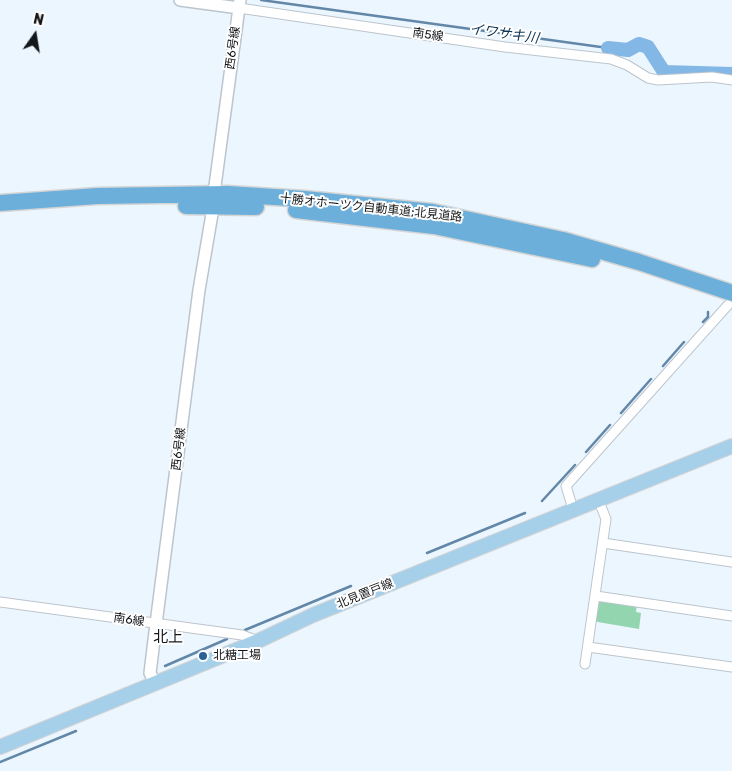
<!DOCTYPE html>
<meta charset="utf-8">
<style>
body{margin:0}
#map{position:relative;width:732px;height:771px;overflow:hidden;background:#ecf6fe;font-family:Rubik,sans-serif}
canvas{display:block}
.north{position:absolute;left:10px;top:10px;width:50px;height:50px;-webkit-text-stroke:4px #fff;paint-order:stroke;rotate:13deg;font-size:14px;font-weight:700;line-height:20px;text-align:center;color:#141719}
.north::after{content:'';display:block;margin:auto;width:18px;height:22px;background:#141719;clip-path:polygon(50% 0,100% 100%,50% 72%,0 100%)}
</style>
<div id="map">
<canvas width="732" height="771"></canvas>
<div class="north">N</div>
</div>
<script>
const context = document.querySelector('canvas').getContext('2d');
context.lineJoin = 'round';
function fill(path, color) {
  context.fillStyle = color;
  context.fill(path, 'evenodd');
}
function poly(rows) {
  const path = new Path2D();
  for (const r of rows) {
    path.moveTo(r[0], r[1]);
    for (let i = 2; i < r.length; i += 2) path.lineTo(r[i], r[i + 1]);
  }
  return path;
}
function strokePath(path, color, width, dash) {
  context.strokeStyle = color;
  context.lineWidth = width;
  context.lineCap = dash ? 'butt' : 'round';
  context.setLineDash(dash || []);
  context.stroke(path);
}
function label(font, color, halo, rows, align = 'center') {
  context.font = font + ' Rubik,"Noto Sans JP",sans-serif';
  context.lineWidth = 4;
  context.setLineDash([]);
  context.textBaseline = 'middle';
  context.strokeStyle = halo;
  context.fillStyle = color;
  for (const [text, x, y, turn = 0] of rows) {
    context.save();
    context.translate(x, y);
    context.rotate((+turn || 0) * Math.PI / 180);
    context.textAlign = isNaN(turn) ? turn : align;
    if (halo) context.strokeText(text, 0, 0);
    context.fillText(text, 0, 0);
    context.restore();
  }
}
fill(poly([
 [596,596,637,602,636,612,641,613,639,629,592,621]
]), '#93d5ae');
strokePath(poly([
 [261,0,608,48],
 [703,322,708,317,708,312],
 [663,366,684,342],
 [621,413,651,379],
 [586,452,610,425],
 [542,501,575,465],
 [427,553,525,513],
 [245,630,351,586],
 [165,666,227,639],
 [0,762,76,731]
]), '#6287a8', 2.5);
strokePath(poly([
 [608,48,628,50,639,44,648,47,664,72,732,74]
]), '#83b7e6', 14);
const minor = poly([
 [239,8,505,47,611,59,627,65,648,78,658,80,712,77,732,80],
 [573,509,566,486,728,305],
 [603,543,732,562],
 [596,596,732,616],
 [0,602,242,635,258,641],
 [588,647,732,667],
 [585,664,606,519,598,499]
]);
const tertiary = poly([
 [180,0,239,8],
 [215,186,240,0],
 [155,683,150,673,156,624,199,290,212,214]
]);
const primary = poly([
 [0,747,258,641,313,615,732,446]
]);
const motorway = poly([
 [0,203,97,196,228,194,305,199,433,212,563,240,639,262,732,293],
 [186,206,256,207],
 [296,210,434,226,592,259]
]);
strokePath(minor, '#bcc5cd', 11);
strokePath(tertiary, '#bcc5cd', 14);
strokePath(primary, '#d5d5d6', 16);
strokePath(motorway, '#d5d5d6', 19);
strokePath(minor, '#fff', 9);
strokePath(tertiary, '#fff', 11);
strokePath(primary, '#a6cfe9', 14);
strokePath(motorway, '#6bafda', 16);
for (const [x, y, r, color] of [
 [203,656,5,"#286098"]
]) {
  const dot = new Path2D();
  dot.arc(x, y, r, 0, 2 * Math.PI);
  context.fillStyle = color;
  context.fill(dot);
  strokePath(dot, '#fff', 2);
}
label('12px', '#141719', '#fff', [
 ["南5線",428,35,8],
 ["西6号線",233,48,-82],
 ["十勝オホーツク自動車道;北見道路",371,208,6],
 ["西6号線",179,449,-83],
 ["北見置戸線",365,594,-22],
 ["南6線",129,620,8]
]);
label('12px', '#141719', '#fff', [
 ["北糖工場",213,656]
], 'left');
label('italic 14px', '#0f3756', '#fff', [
 ["イワサキ川",504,34,8]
]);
label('15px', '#141719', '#fff', [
 ["北上",168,638]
]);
</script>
